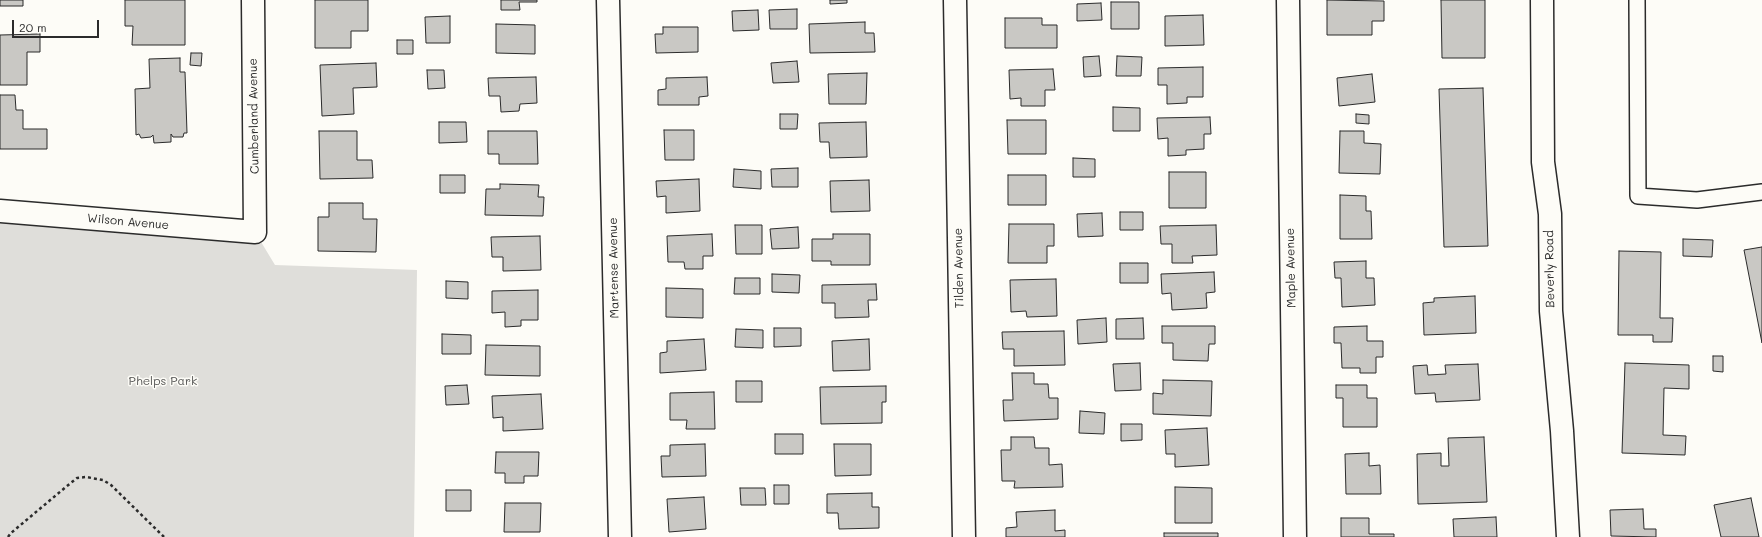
<!DOCTYPE html>
<style>
body{margin:0}
#map{position:relative;width:1762px;height:537px;overflow:hidden;background:#fdfcf7;font-family:Mali,sans-serif}
canvas{display:block}
.scale{position:absolute;left:12px;top:20px;width:87px;height:18px;box-sizing:border-box;border:2px solid #2b2b2b;border-top:0;padding-left:5px;font-size:12px;line-height:14px;white-space:nowrap;color:#2b2b2b;-webkit-text-stroke:3px #fdfcf7;paint-order:stroke}
</style>
<div id="map">
<canvas width="1762" height="537"></canvas>
<div class="scale">20 m</div>
</div>
<script>
const context = document.querySelector('canvas').getContext('2d');
context.lineJoin = 'round';
function fill(path, color) {
  context.fillStyle = color;
  context.fill(path, 'evenodd');
}
function poly(rows) {
  const path = new Path2D();
  for (const r of rows) {
    path.moveTo(r[0], r[1]);
    for (let i = 2; i < r.length; i += 2) path.lineTo(r[i], r[i + 1]);
  }
  return path;
}
function strokePath(path, color, width, dash) {
  context.strokeStyle = color;
  context.lineWidth = width;
  context.lineCap = dash ? 'butt' : 'round';
  context.setLineDash(dash || []);
  context.stroke(path);
}
function label(font, color, halo, rows, align = 'center') {
  context.font = font + ' Mali,sans-serif';
  context.lineWidth = 3;
  context.setLineDash([]);
  context.textBaseline = 'middle';
  context.strokeStyle = halo;
  context.fillStyle = color;
  for (const [text, x, y, turn = 0] of rows) {
    context.save();
    context.translate(x, y);
    context.rotate((+turn || 0) * Math.PI / 180);
    context.textAlign = isNaN(turn) ? turn : align;
    if (halo) context.strokeText(text, 0, 0);
    context.fillText(text, 0, 0);
    context.restore();
  }
}
fill(poly([
 [0,211,255,232,275,265,417,270,414,537,0,537]
]), '#dfdeda');
const building = poly([
 [0,0,23,0,23,6,0,6,0,0],
 [125,0,185,0,185,45,132,45,133,26,125,26,125,0],
 [315,0,368,0,368,31,351,31,351,48,315,48,315,0],
 [501,0,537,0,537,2,519,2,520,10,501,10,501,0],
 [830,0,847,0,847,3,830,4,830,0],
 [1327,0,1384,1,1384,21,1372,21,1372,35,1327,35,1327,0],
 [1441,0,1485,0,1485,58,1442,58,1441,0],
 [1111,2,1139,2,1139,29,1111,29,1111,2],
 [1101,3,1102,20,1077,21,1077,4,1101,3],
 [797,9,797,29,770,29,769,10,797,9],
 [758,10,759,30,733,31,732,11,758,10],
 [1203,15,1204,45,1165,46,1165,16,1203,15],
 [450,16,450,43,426,43,425,17,450,16],
 [1005,18,1042,18,1042,25,1057,25,1057,48,1005,48,1005,18],
 [865,22,865,33,874,33,875,52,810,53,809,24,865,22],
 [496,24,535,25,535,54,496,53,496,24],
 [663,27,698,27,698,52,656,53,655,34,663,34,663,27],
 [40,34,40,52,27,52,27,85,0,85,0,35,40,34],
 [397,40,413,40,413,54,397,54,397,40],
 [191,53,202,53,201,66,190,65,191,53],
 [1099,56,1101,76,1084,77,1083,57,1099,56],
 [1117,56,1142,57,1141,76,1116,76,1117,56],
 [180,58,180,72,185,72,187,133,184,133,183,137,173,137,171,134,171,142,154,143,153,135,151,137,141,138,139,134,136,135,135,89,150,88,149,59,180,58],
 [797,61,799,82,773,83,771,63,797,61],
 [376,63,377,87,353,88,354,114,322,116,320,65,376,63],
 [1203,67,1203,97,1187,97,1187,103,1167,104,1167,85,1158,85,1158,68,1203,67],
 [1053,69,1055,90,1045,90,1045,106,1021,106,1021,98,1010,99,1009,70,1053,69],
 [427,70,444,70,445,88,428,89,427,70],
 [867,73,866,104,829,104,828,74,867,73],
 [1372,74,1375,102,1339,106,1337,78,1372,74],
 [536,77,537,103,520,104,519,111,501,112,500,96,489,96,488,78,536,77],
 [707,77,708,96,699,97,699,105,658,105,658,90,666,89,666,78,707,77],
 [1483,88,1488,246,1444,247,1439,89,1483,88],
 [0,95,15,95,16,110,23,110,23,129,47,129,47,149,0,149,0,95],
 [1113,107,1140,108,1140,131,1113,131,1113,107],
 [780,114,798,114,797,129,780,129,780,114],
 [1356,114,1369,115,1369,124,1356,123,1356,114],
 [1210,117,1211,134,1204,134,1204,149,1186,150,1186,155,1168,156,1168,138,1158,139,1157,118,1210,117],
 [1007,120,1046,120,1046,154,1008,154,1007,120],
 [439,122,466,122,467,142,439,143,439,122],
 [866,122,867,157,830,158,829,142,820,142,819,123,866,122],
 [664,130,694,130,694,160,665,160,664,130],
 [319,131,357,131,357,160,372,160,373,178,320,179,319,131],
 [488,131,537,131,538,164,499,164,499,154,488,154,488,131],
 [1340,131,1364,131,1364,143,1381,144,1380,174,1339,173,1340,131],
 [1073,158,1095,159,1095,177,1073,177,1073,158],
 [798,168,798,187,772,187,771,169,798,168],
 [734,169,761,171,761,189,733,187,734,169],
 [1169,172,1206,172,1206,208,1169,208,1169,172],
 [440,175,465,175,465,193,440,193,440,175],
 [1008,175,1046,175,1046,205,1008,205,1008,175],
 [699,179,700,211,666,213,666,196,657,197,656,181,699,179],
 [869,180,870,211,831,212,830,181,869,180],
 [500,184,539,185,538,197,544,197,543,216,485,215,486,189,500,189,500,184],
 [1340,195,1366,196,1366,211,1371,211,1372,239,1340,239,1340,195],
 [329,203,363,203,363,219,377,219,376,252,318,251,318,217,329,217,329,203],
 [1120,212,1143,212,1143,230,1120,230,1120,212],
 [1102,213,1103,236,1078,237,1077,214,1102,213],
 [1009,224,1054,224,1054,246,1047,246,1047,263,1008,263,1009,224],
 [735,225,762,225,762,254,736,254,735,225],
 [1216,225,1217,255,1192,256,1193,263,1172,263,1172,244,1161,244,1160,226,1216,225],
 [798,227,799,248,772,249,770,229,798,227],
 [712,234,713,256,703,256,703,269,685,269,684,262,668,262,667,236,712,234],
 [833,234,870,234,870,265,831,265,831,261,812,261,812,239,833,239,833,234],
 [540,236,541,270,503,271,503,257,492,257,491,237,540,236],
 [1683,239,1713,240,1712,257,1683,256,1683,239],
 [1762,247,1762,343,1744,250,1762,247],
 [1619,251,1661,252,1660,318,1673,318,1672,342,1653,342,1653,335,1618,335,1619,251],
 [1366,261,1366,278,1374,278,1375,305,1342,307,1341,278,1335,278,1334,262,1366,261],
 [1120,263,1148,263,1148,283,1120,283,1120,263],
 [1214,272,1215,292,1206,293,1207,308,1172,310,1171,293,1162,294,1161,274,1214,272],
 [772,274,800,275,799,293,772,292,772,274],
 [735,278,760,278,760,294,734,294,735,278],
 [1056,279,1057,316,1027,317,1026,311,1011,312,1010,280,1056,279],
 [446,281,468,282,468,299,446,298,446,281],
 [876,284,877,300,868,300,869,317,835,318,835,303,822,303,822,285,876,284],
 [666,288,703,289,703,318,666,317,666,288],
 [538,290,538,320,521,320,521,326,505,327,505,312,492,313,492,291,538,290],
 [1475,296,1476,333,1424,335,1423,303,1434,302,1434,298,1475,296],
 [1106,318,1107,342,1078,344,1077,320,1106,318],
 [1143,318,1144,339,1116,339,1116,319,1143,318],
 [1162,326,1215,326,1215,344,1209,344,1208,361,1173,360,1173,343,1162,343,1162,326],
 [1367,326,1367,341,1383,341,1383,357,1376,357,1376,373,1360,373,1360,368,1342,368,1341,343,1334,343,1334,327,1367,326],
 [774,328,801,328,801,346,774,347,774,328],
 [736,329,763,330,763,348,735,347,736,329],
 [1064,331,1065,365,1014,366,1014,349,1003,349,1002,332,1064,331],
 [442,334,471,335,471,354,442,354,442,334],
 [704,339,706,370,660,373,660,353,667,352,667,341,704,339],
 [869,339,870,370,833,371,832,341,869,339],
 [486,345,540,346,540,376,485,375,486,345],
 [1713,356,1723,356,1723,372,1713,371,1713,356],
 [1140,363,1141,390,1115,391,1113,364,1140,363],
 [1625,363,1689,365,1689,389,1664,388,1663,435,1686,436,1685,455,1622,453,1625,363],
 [1478,364,1480,400,1436,402,1435,393,1415,394,1413,366,1427,365,1428,375,1446,374,1445,365,1478,364],
 [1012,373,1034,373,1034,384,1048,384,1049,398,1058,398,1058,419,1004,421,1003,400,1013,400,1012,373],
 [1163,380,1212,381,1211,416,1153,414,1153,393,1163,394,1163,380],
 [736,381,762,381,762,402,736,402,736,381],
 [467,385,469,404,446,405,445,386,467,385],
 [1336,385,1367,385,1367,398,1377,398,1377,427,1343,427,1343,398,1336,398,1336,385],
 [886,386,886,402,882,402,882,423,821,424,820,387,886,386],
 [714,392,715,429,686,429,687,420,670,420,670,393,714,392],
 [541,394,543,429,503,431,503,417,493,418,492,396,541,394],
 [1080,411,1105,413,1104,434,1079,433,1080,411],
 [1121,424,1142,424,1142,440,1121,441,1121,424],
 [1207,428,1209,465,1175,467,1175,454,1166,454,1165,430,1207,428],
 [775,434,803,434,803,454,775,454,775,434],
 [1011,437,1034,437,1035,448,1049,448,1049,465,1062,464,1063,487,1014,488,1015,481,1002,481,1001,450,1011,450,1011,437],
 [1484,437,1487,502,1418,504,1417,454,1441,453,1441,466,1449,466,1448,438,1484,437],
 [705,444,706,476,662,477,661,456,670,456,670,445,705,444],
 [834,444,871,444,871,475,835,476,834,444],
 [496,452,539,452,538,476,524,476,524,483,505,483,505,473,495,473,496,452],
 [1369,453,1369,466,1380,465,1381,494,1346,494,1345,454,1369,453],
 [774,485,789,485,789,504,774,504,774,485],
 [1175,487,1212,488,1212,523,1175,523,1175,487],
 [740,488,765,488,766,505,741,505,740,488],
 [446,490,471,490,471,511,446,511,446,490],
 [872,493,872,507,879,507,879,528,839,529,838,513,827,513,827,494,872,493],
 [704,497,706,529,669,532,667,499,704,497],
 [1751,498,1759,537,1721,537,1714,505,1751,498],
 [505,503,541,503,540,532,504,532,505,503],
 [1643,509,1644,529,1656,529,1656,537,1611,536,1610,510,1643,509],
 [1055,510,1055,531,1065,530,1065,537,1006,537,1006,528,1017,527,1016,512,1055,510],
 [1496,517,1497,537,1454,537,1453,519,1496,517],
 [1341,518,1369,518,1369,534,1394,534,1394,537,1341,537,1341,518],
 [1164,533,1218,533,1218,537,1164,537,1164,533]
]);
fill(building, '#c9c8c4');
strokePath(building, '#2b2b2b', 1);
const service = poly([
 [1637,0,1638,196,1697,200,1762,192]
]);
const minor = poly([
 [608,0,620,537],
 [955,0,964,537],
 [1288,0,1295,537],
 [1542,0,1543,162,1550,214,1551,311,1562,431,1568,537],
 [0,211,255,232,253,0]
]);
strokePath(service, '#2b2b2b', 18);
strokePath(minor, '#2b2b2b', 25);
strokePath(poly([
 [8,537,11,533,67,486,77,478,86,477,103,480,111,485,164,537]
]), '#2b2b2b', 2.5, [3, 3]);
strokePath(service, '#fdfcf7', 15);
strokePath(minor, '#fdfcf7', 22);
label('12px', '#2b2b2b', '#fdfcf7', [
 ["Cumberland Avenue",254,116,-91],
 ["Wilson Avenue",128,222,5],
 ["Martense Avenue",614,268,-91],
 ["Tilden Avenue",959,268,-91],
 ["Maple Avenue",1291,268,-91],
 ["Beverly Road",1550,269,-91]
]);
label('12px', '#585857', '#fdfcf7', [
 ["Phelps Park",163,381]
]);
</script>
